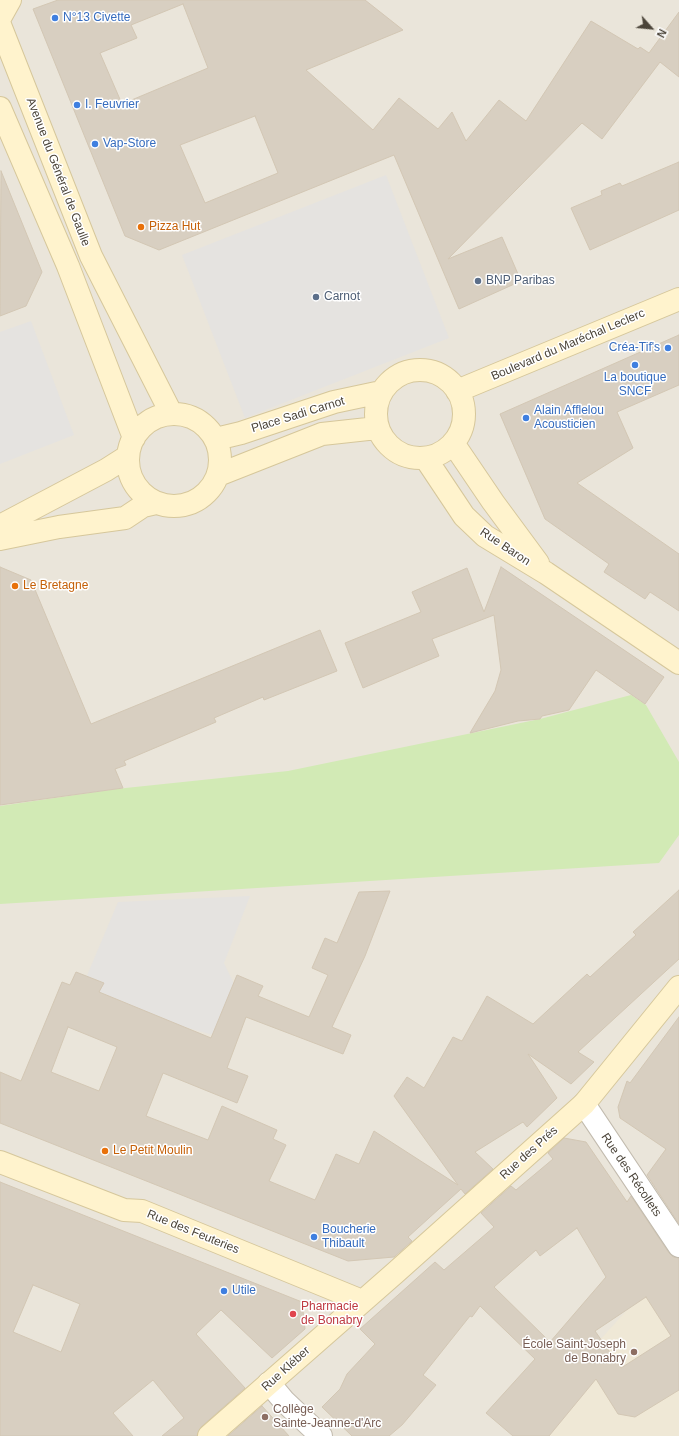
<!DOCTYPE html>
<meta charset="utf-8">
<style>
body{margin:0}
#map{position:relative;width:679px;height:1436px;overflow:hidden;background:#f6f3ec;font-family:Arial,sans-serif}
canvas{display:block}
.north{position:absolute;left:631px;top:8px;width:40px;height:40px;-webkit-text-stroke:3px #fff;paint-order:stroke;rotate:117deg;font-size:11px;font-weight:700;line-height:16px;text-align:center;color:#4b4439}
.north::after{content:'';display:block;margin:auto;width:14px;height:18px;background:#4b4439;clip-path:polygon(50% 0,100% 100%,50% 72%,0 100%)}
</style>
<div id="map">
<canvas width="679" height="1436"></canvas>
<div class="north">N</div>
</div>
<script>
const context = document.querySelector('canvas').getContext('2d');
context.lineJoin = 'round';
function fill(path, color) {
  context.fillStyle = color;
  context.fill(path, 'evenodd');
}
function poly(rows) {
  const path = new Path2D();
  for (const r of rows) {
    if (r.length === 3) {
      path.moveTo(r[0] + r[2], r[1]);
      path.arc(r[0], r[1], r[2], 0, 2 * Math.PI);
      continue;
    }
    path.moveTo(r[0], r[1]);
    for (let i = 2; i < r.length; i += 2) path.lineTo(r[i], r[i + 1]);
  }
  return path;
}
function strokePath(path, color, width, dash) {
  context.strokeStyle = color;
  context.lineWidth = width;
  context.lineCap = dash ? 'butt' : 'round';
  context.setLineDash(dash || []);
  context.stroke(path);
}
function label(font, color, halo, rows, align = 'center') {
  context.font = font + ' Arial,sans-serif';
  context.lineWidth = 3;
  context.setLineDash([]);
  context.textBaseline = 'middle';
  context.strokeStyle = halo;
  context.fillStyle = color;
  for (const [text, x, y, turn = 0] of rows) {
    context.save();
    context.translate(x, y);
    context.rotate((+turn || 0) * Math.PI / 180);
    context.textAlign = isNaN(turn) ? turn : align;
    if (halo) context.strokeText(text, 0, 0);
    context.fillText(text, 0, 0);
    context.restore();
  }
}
fill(poly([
 [0,0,679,0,679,1436,0,1436]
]), '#eae5da');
fill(poly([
 [679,1281,679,1436,519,1436,562,1382,626,1311,650,1294]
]), '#efe8d6');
fill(poly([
 [631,695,646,705,679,762,679,835,659,863,0,904,0,806,116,789,288,771,540,719]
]), '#d2eab5');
fill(poly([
 [386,175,449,338,245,418,182,255],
 [31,321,74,435,0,464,0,332],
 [250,896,224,963,234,984,213,1035,181,1026,83,985,118,902]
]), '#e5e3e0');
const building = poly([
 [58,0,365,0,403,30,306,70,373,130,399,98,438,129,452,112,466,141,499,100,526,121,591,21,638,49,640,47,649,53,679,12,679,77,660,62,602,139,582,123,448,259,502,237,521,281,459,309,394,155,159,250,125,236,33,9,58,0],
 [183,4,208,68,122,104,100,53,137,38,131,25,183,4],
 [255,116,278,173,205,203,180,145,255,116],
 [679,162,679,210,590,250,571,208,602,195,601,191,620,183,622,186,679,162],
 [1,171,42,272,26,306,0,316,1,171],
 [679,335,679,385,617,412,633,448,577,483,679,554,679,611,650,592,645,599,604,572,609,564,545,519,500,414,679,335],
 [0,567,31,580,91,724,320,630,337,671,264,700,263,697,214,718,216,722,124,761,126,765,115,769,123,788,0,805,0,567],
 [501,567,664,677,645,704,596,670,569,710,542,716,540,719,518,721,470,733,495,691,501,670,494,615,432,639,439,656,363,688,345,643,421,612,412,592,467,568,484,612,501,567],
 [679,890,679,959,578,1052,594,1062,571,1084,528,1054,557,1098,527,1127,523,1122,475,1152,493,1169,465,1194,461,1189,408,1237,412,1241,394,1257,348,1261,0,1123,0,1072,21,1081,62,982,70,985,76,972,104,983,99,992,211,1038,237,975,263,986,258,996,309,1017,328,975,312,968,325,938,337,943,359,892,390,891,365,956,332,1027,351,1035,343,1054,246,1017,227,1068,248,1076,237,1103,163,1073,146,1116,208,1140,222,1106,277,1130,273,1139,286,1145,269,1181,315,1200,336,1154,359,1164,374,1131,458,1185,394,1096,407,1077,424,1088,453,1037,462,1041,487,996,533,1024,587,974,590,977,636,935,633,932,679,890],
 [68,1027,117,1047,99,1091,51,1072,68,1027],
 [679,1017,679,1224,647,1175,666,1149,620,1118,618,1107,627,1081,630,1083,679,1017],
 [564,1138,586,1142,627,1202,631,1196,669,1253,673,1257,679,1258,679,1390,635,1417,618,1414,596,1379,549,1436,513,1436,486,1413,535,1359,480,1306,472,1317,470,1316,423,1375,436,1385,402,1425,389,1436,352,1436,322,1407,340,1389,347,1374,375,1344,360,1329,435,1262,444,1270,494,1227,481,1213,511,1186,516,1190,553,1159,548,1153,564,1138],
 [577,1228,606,1277,550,1342,494,1287,536,1250,540,1256,577,1228],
 [646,1297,671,1336,621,1368,595,1331,646,1297],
 [0,1182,302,1302,305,1329,272,1358,221,1310,196,1334,245,1388,201,1427,197,1436,162,1436,184,1418,153,1380,113,1413,133,1436,0,1436,0,1182],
 [33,1285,80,1304,61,1352,13,1332,33,1285],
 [262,1406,289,1436,228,1436,262,1406]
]);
fill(building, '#d8cfc1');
strokePath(building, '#d3c7b4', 1);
const street = poly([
 [584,1104,679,1246],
 [269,1383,284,1401,321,1436]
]);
const secondary = poly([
 [0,18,10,0],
 [0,25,91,256,171,413],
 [0,108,68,266,134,438],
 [420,414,44],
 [457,391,679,299],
 [174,460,46],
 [216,439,241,433,334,402,381,392],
 [453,443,493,502,538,563],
 [426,459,464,516,485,536,546,573,679,663],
 [218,475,322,434,377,428],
 [0,526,106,470,128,456],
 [0,539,59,527,125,518,143,506,156,503],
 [0,1162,124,1210,142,1211,362,1301],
 [209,1436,395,1273,584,1104,679,987]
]);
strokePath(street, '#c2bbae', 24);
strokePath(secondary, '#d6c79b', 24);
strokePath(street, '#fff', 22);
strokePath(secondary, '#fff3cd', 22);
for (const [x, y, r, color] of [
 [55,18,4,"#3f7fe0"],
 [77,105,4,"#3f7fe0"],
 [95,144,4,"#3f7fe0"],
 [141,227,4,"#e8710a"],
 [478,281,4,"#5c6f8a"],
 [316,297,4,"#5c6f8a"],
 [668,348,4,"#3f7fe0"],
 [635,365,4,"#3f7fe0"],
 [526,418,4,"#3f7fe0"],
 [15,586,4,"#e8710a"],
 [105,1151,4,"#e8710a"],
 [314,1237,4,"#3f7fe0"],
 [224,1291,4,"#3f7fe0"],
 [293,1314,4,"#e0444e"],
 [634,1352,4,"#8d6e63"],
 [265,1417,4,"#8d6e63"]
]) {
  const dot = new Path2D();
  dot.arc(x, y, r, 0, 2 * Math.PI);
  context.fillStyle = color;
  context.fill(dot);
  strokePath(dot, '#fff', 1.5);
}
label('12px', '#366cbe', '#fff', [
 ["N°13 Civette",63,18],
 ["I. Feuvrier",85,105],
 ["Vap-Store",103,144],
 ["Créa-Tif's",660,348,"right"],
 ["La boutique",635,378,"center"],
 ["SNCF",635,392,"center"],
 ["Alain Afflelou",534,411],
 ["Acousticien",534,425],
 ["Boucherie",322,1230],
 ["Thibault",322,1244],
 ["Utile",232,1291]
], 'left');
label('12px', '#4b4439', '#fff', [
 ["Avenue du Général de Gaulle",58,172,69],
 ["Boulevard du Maréchal Leclerc",568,345,-23],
 ["Place Sadi Carnot",298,415,-17],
 ["Rue Baron",505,547,34],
 ["Rue des Prés",529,1153,-42],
 ["Rue des Récollets",631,1175,56],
 ["Rue des Feuteries",193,1232,22],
 ["Rue Kléber",286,1369,-42]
]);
label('12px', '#c56008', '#fff', [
 ["Pizza Hut",149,227],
 ["Le Bretagne",23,586],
 ["Le Petit Moulin",113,1151]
], 'left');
label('12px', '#4e5e75', '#fff', [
 ["BNP Paribas",486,281],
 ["Carnot",324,297]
], 'left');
label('12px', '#be3a42', '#fff', [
 ["Pharmacie",301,1307],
 ["de Bonabry",301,1321]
], 'left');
label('12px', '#785e54', '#fff', [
 ["École Saint-Joseph",626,1345],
 ["de Bonabry",626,1359],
 ["Collège",273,1410,"left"],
 ["Sainte-Jeanne-d'Arc",273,1424,"left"]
], 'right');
</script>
